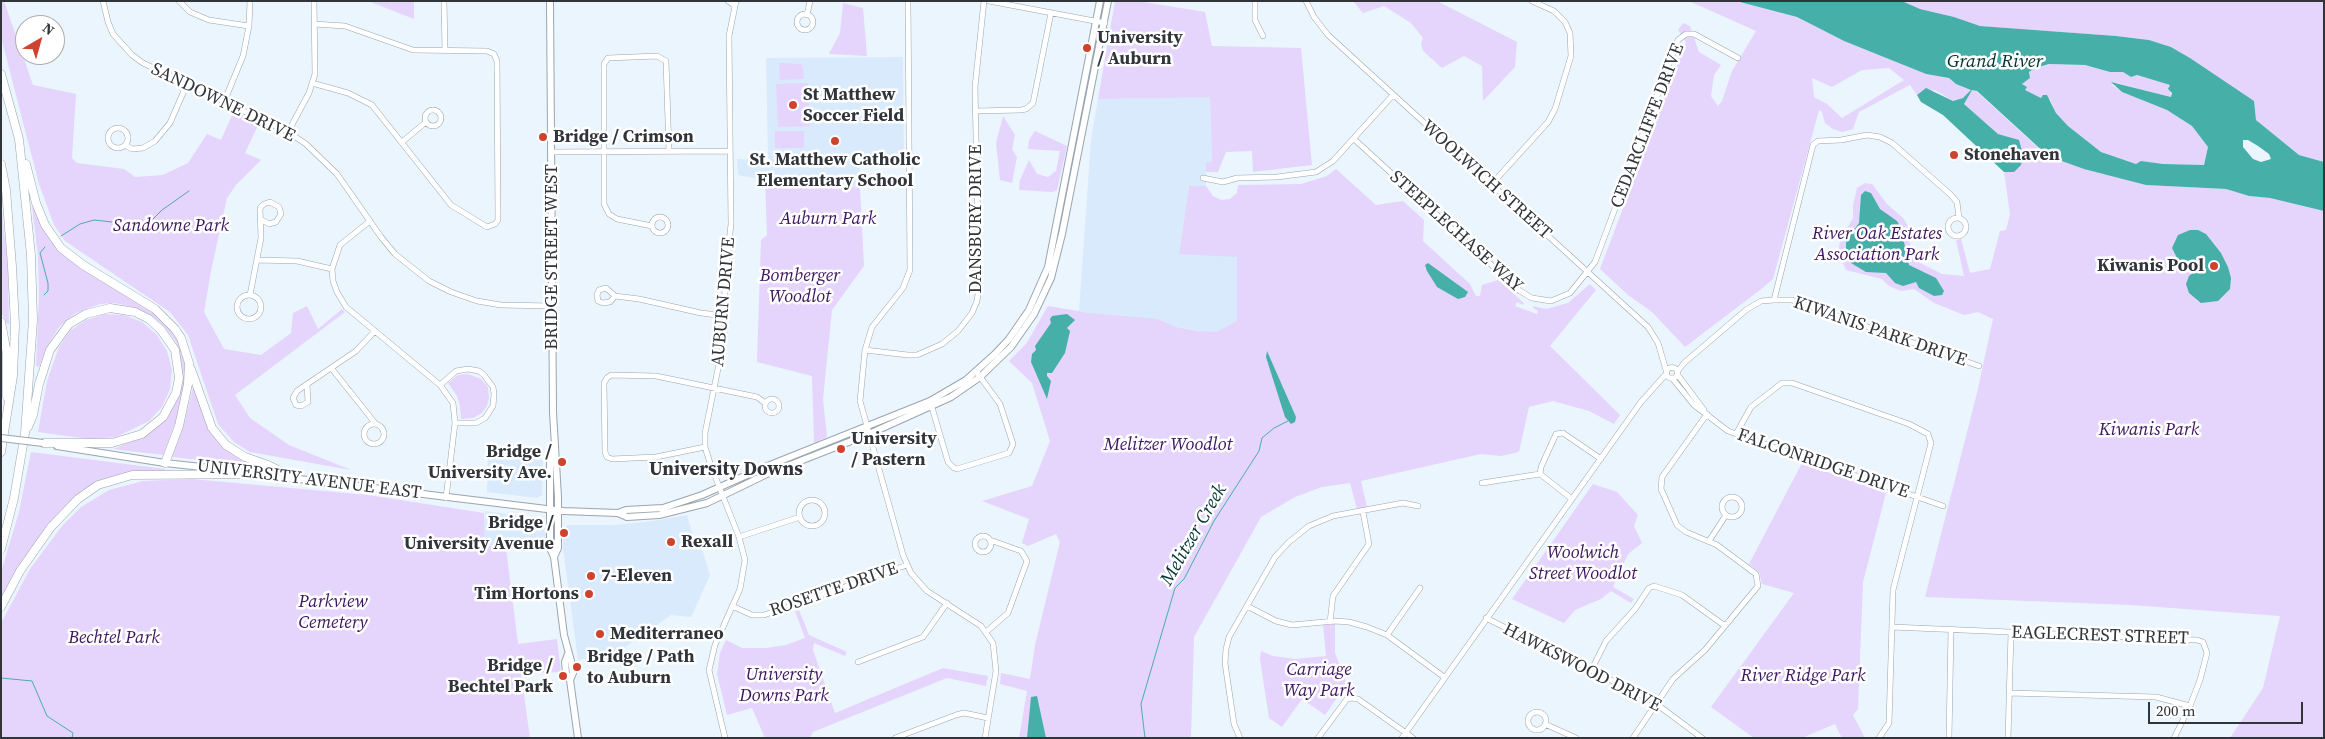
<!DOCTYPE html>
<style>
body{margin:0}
#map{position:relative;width:2325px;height:739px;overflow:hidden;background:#ebf5fe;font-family:"Source Serif 4",serif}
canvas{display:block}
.frame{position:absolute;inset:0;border:2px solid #31353a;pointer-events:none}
.north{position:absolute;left:15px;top:15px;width:50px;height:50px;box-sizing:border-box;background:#fff;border:1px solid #adaeb0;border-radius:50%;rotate:38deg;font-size:14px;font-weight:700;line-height:20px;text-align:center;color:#31353a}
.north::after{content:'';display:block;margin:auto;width:18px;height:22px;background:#cf432e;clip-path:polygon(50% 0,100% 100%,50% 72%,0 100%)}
.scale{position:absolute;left:2148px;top:702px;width:155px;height:22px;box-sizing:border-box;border:2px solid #31353a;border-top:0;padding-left:6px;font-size:15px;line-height:18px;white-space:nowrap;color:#31353a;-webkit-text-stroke:4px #fff;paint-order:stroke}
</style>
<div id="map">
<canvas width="2325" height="739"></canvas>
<div class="frame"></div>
<div class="north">N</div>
<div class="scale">200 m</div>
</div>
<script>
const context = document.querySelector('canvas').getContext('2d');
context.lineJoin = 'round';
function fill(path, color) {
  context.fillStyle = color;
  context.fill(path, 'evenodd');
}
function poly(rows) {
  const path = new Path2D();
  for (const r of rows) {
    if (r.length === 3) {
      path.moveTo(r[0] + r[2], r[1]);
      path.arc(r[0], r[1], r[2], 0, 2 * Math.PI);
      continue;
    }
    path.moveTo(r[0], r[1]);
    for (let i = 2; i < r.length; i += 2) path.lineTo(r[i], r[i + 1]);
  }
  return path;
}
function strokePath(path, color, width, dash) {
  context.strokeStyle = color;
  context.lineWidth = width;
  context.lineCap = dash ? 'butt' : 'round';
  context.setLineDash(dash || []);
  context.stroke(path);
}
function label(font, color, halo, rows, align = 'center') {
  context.font = font + ' "Source Serif 4",serif';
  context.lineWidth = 5;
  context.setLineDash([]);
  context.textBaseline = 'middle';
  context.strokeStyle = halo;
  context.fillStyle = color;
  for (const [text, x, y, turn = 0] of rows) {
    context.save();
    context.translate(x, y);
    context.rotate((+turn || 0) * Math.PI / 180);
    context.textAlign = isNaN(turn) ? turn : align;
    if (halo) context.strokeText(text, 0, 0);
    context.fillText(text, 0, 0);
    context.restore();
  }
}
fill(poly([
 [903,57,904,160,860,161,860,188,765,180,738,175,737,159,768,160,766,58],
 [1210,96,1212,161,1206,164,1206,186,1189,186,1179,253,1237,256,1237,337,1079,311,1091,140,1098,99],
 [488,452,543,460,542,495,537,498,487,492],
 [485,511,541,519,545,525,546,548,483,545],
 [687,515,697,549,702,549,710,575,691,617,671,615,614,655,578,660,563,548,563,536,565,536,567,525,615,525,653,521]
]), '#d8eafb');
fill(poly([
 [1,1,4,1,33,85,76,94,72,158,77,163,124,169,135,177,163,175,188,163,207,134,221,140,234,111,259,123,245,153,261,160,236,185,227,198,211,271,204,312,224,349,261,355,291,333,293,313,307,306,318,329,342,309,345,312,235,395,250,418,289,445,351,470,250,452,234,442,218,424,188,335,170,312,65,241,54,225,39,184,1,37],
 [368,1,414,1,414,19],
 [1115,1,1138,1,1205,12,1212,46,1301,48,1312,165,1253,172,1252,151,1226,152,1218,172,1206,172,1206,163,1212,161,1210,97,1098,99],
 [1353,1,1437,1,1517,42,1515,67,1483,101,1482,66,1464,56,1442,68,1423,51,1421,44,1423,38,1411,23,1384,6,1363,13],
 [1689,1,1736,1,1797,17,1844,41,1926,74,1949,78,1956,84,1976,91,2047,156,2146,185,2226,189,2249,196,2270,198,2324,211,2324,738,2230,738,2263,688,2280,616,2131,605,1925,597,1977,393,1993,319,1978,312,1964,315,1934,303,1914,289,1901,291,1889,286,1882,279,1846,270,1838,253,1841,235,1846,230,1853,218,1853,205,1857,188,1865,183,1872,184,1887,204,1903,218,1907,224,1912,255,1918,262,1942,274,1964,276,1956,240,1961,239,1970,273,1990,269,2000,231,2006,230,2010,214,2004,172,2014,172,2019,141,1998,134,1964,104,1970,92,1963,98,1953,101,1935,90,1922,91,1917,95,1910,85,1859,112,1853,129,1842,132,1833,129,1825,123,1822,112,1819,110,1773,279,1760,290,1685,347,1652,312,1628,295,1600,269,1686,42,1678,30,1683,23,1690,26,1699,52,1721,65,1714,75,1711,96,1718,106,1722,101,1732,71,1756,31],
 [1889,68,1904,80,1842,118,1827,104,1814,97,1812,78,1832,87,1862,70],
 [1902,1,2324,1,2324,162,2299,155,2256,120,2253,101,2190,58,2171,47,2149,40,2116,36,1980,26,1957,18,1920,9],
 [843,3,863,8,867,56,829,54,840,33],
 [779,63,802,64,804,79,780,80],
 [2049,64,2085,65,2110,72,2123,72,2131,77,2137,75,2170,85,2171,97,2117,83,2112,85,2122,92,2167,110,2192,126,2208,147,2204,165,2136,164,2101,152,2068,126,2056,113,2050,99,2036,97,2036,95,2029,94,2025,90,2022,84,2030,78,2029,72,2035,68],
 [808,83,810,126,778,127,776,84],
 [1003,116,1015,135,1012,149,1017,157,1012,183,1000,180,996,143],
 [775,131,804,131,804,148,775,148],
 [1035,131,1067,146,1057,190,1053,192,1019,190,1020,180,1029,160,1037,174,1048,177,1056,171,1060,151,1028,149,1029,140],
 [1336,169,1376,205,1403,201,1424,220,1423,241,1470,284,1476,296,1480,296,1482,285,1498,280,1524,303,1523,305,1517,302,1515,306,1537,314,1538,311,1533,308,1533,306,1546,309,1568,303,1590,284,1596,290,1550,346,1620,415,1614,424,1589,411,1553,401,1529,407,1519,452,1501,456,1481,454,1361,481,1367,507,1357,509,1350,483,1322,487,1295,497,1261,517,1194,637,1191,738,1019,738,1027,691,1000,684,1001,673,1030,679,1035,645,1060,542,1056,534,1028,546,1022,543,1029,519,982,501,1032,486,1050,441,1032,383,1009,361,1026,344,1048,306,1090,313,1157,319,1176,327,1198,331,1217,332,1237,321,1237,257,1179,254,1189,186,1206,186,1213,196,1221,200,1230,199,1237,193,1238,185,1301,184,1327,176],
 [765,180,860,188,864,266,832,310,823,399,827,437,814,443,812,376,757,362,761,240,767,235],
 [1,201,8,269,9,324,7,324,1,312],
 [34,206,40,222,52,242,62,252,150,309,165,321,182,344,186,360,186,383,181,407,163,455,113,449,142,437,158,426,168,416,182,378,180,358,176,342,165,327,151,315,133,307,114,303,100,304,76,313,60,326,47,346,39,367,36,366,39,293,38,256,32,207],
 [105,314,124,315,142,322,157,335,167,351,172,370,170,389,162,407,149,421,116,437,89,439,38,432,47,381,59,347,70,331,86,320],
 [468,374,481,379,488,387,489,398,487,406,482,413,473,418,461,419,460,406,457,396,448,383,458,375],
 [193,387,195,387,210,432,224,449,248,461,248,465,172,457,185,421],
 [31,452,165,469,165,472,124,473,98,482,78,496,1,599,1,572,19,512],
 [1802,463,1886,493,1863,582,1858,709,1853,715,1865,738,1842,738,1835,724,1802,738,1754,738,1711,707,1794,593,1762,584,1759,572,1749,564],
 [192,479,368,495,484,513,484,545,506,548,518,644,557,639,561,672,521,674,530,738,1,738,1,623,30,569,62,526,81,507,109,490,143,481],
 [1593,484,1617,492,1638,515,1634,526,1642,543,1628,554,1613,587,1634,599,1631,603,1611,591,1601,599,1575,610,1564,623,1512,599],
 [799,610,809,635,847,652,845,656,814,643,813,650,835,713,943,668,988,676,986,686,947,678,813,732,810,738,765,738,752,708,727,715,717,674,720,653,726,640,742,648,767,648,786,645,805,638,795,611],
 [1335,621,1335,653,1349,690,1339,695,1325,715,1302,699,1282,727,1269,718,1260,659,1261,651,1273,656,1295,659,1326,656,1323,623]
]), '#e5d4fc');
fill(poly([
 [1736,1,1902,1,1920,9,1954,17,1980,26,2116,36,2149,40,2171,47,2190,58,2254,101,2256,120,2299,155,2324,162,2324,211,2270,198,2249,196,2226,189,2146,185,2084,169,2048,156,1977,91,1972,90,1964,104,1998,134,2019,140,2023,155,2021,165,2014,172,2004,172,1943,115,1921,102,1917,95,1926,88,1953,101,1963,98,1971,90,1956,84,1949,78,1926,74,1844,41,1797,17],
 [2049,64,2085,65,2110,72,2123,72,2131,77,2137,75,2170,85,2168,89,2172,93,2171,97,2111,82,2122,92,2167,110,2192,126,2208,147,2204,165,2163,164,2141,161,2136,164,2101,152,2068,126,2056,113,2047,95,2043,95,2041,98,2025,90,2027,87,2022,84,2030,78,2029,72,2035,68],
 [2243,140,2248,140,2258,146,2269,154,2271,159,2261,162,2253,159,2243,147],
 [1865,191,1871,193,1880,209,1897,221,1901,228,1909,265,1936,278,1944,291,1942,295,1934,296,1919,288,1916,282,1903,286,1895,283,1886,273,1866,272,1851,263,1846,250,1846,241,1859,223,1861,195],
 [2190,230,2198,230,2206,234,2221,253,2228,267,2231,278,2230,289,2218,301,2201,303,2189,293,2186,284,2189,276,2195,271,2201,270,2202,265,2198,263,2186,265,2178,260,2172,248,2178,235],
 [1428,263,1468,292,1465,297,1458,299,1437,287,1427,271,1425,265],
 [1067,314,1075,320,1067,328,1070,331,1065,353,1052,373,1047,373,1047,376,1051,381,1047,399,1031,362,1032,354,1036,350,1035,346,1051,323,1050,319,1052,316],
 [1267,351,1296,417,1295,422,1291,424,1285,417,1266,357],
 [1037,696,1046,738,1027,738,1031,697]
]), '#46b0a8');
strokePath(poly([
 [61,236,80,224,94,220,130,224,150,222,162,210,189,191],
 [44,295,48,291,48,283,40,253,45,247],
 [1,678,32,681,47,716,73,733,72,738],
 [1145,738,1141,704,1175,588,1184,579,1214,521,1259,451,1262,438,1274,428,1288,421]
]), '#46b0a8', 1);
const minor = poly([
 [103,1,108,22,113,34,132,55,143,63,288,132,306,144,337,174,381,237,395,254,429,281,451,292,477,301,501,305,552,306],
 [179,1,190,12,209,20,249,26],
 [444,1,445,50],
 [728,1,734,5],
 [908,1,910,270,903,288,872,327,865,350,860,401,903,555,911,573,927,591,981,626,993,643,996,671,985,738],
 [989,1,1105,23],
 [1255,1,1255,20,1263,36],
 [1306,1,1314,17,1328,35,1648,327,1658,343,1666,370],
 [805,22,8],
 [807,15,810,1],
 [312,83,348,93,372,105,451,205,487,227,495,224,498,220,497,61,494,54,487,51,413,50,345,26,314,24],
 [224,102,243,56,249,26,250,1],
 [433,118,8],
 [975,111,1021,110,1026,109,1033,103,1051,13],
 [118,138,10],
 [288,132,309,93,315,74,314,1],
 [1354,139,1520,291,1532,298,1551,301,1570,293,1595,262,1678,40,1686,34,1694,34,1738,58],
 [402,142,426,122],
 [125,145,132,149,143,148,155,141,170,123,187,84],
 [551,152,729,151],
 [1203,178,1223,182,1237,178,1277,177,1316,172,1333,161,1393,95],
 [1491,185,1548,122,1555,109,1571,56,1570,33,1565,22,1554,11,1532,1],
 [660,225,8],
 [1957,227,9],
 [370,221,340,245,332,269,333,281,337,292,346,307,440,385,453,403,455,423,446,498],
 [652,226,617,219,609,214,604,204,604,64,608,58,657,56,666,61,669,152],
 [258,260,297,261,332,269],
 [250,295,261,238,260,208,264,204,270,202,279,207,281,214,276,222,269,224,262,220],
 [249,307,12],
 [615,296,610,302,603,303,598,301,597,295,599,290,606,288,615,296,639,299,701,313,725,316],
 [1774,300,1813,145,1818,141,1841,140,1867,135,1880,137,1892,143,1951,195,1957,202,1959,218],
 [865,350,908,355,917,355,942,344,958,331,972,313,977,301,979,287,975,87,984,1],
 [1672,373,5.5],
 [332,369,375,423],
 [1677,372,1684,363,1746,310,1761,301,1774,300,1792,300,1979,366],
 [1677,374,1704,410],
 [1672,378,1694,405,1728,431,1943,506],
 [307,385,308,402,301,406,296,405,293,398,297,391,356,351,375,331],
 [440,385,456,371,468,369,479,371,484,375,493,387,494,394,493,406,485,418,476,423,455,423],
 [772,406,7],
 [931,404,948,462,954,468,957,469,1009,453,1013,444,1000,404,978,374],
 [374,434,10],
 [1736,434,1751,407,1782,383,1792,383,1909,424,1928,434,1931,443,1893,590,1889,723,1879,738],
 [705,447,656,457,612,459,607,457,605,452,604,383,607,378,611,375,656,376,757,397,765,403],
 [1482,483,1540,474],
 [1732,507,10],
 [1572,499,1540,474,1541,467,1556,434,1563,433,1601,459],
 [812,513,13],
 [983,544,8],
 [739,537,800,517],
 [1709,541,1726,515],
 [732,606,752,615,764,615,907,565],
 [1247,606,1276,621,1292,625,1335,621,1349,622,1367,627,1387,635,1444,677],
 [1486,618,1651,700,1702,738],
 [1330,622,1333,596,1369,544,1363,512],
 [1892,627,2197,640,2203,642,2207,653,2200,680,2190,706,2174,738],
 [986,632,1008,613,1027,561,1021,551,990,540],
 [1387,635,1420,588],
 [858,662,923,637,947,603],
 [1591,671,1606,641,1635,609,1649,588,1654,586,1682,595,1725,626],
 [2009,693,2156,697,2190,706],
 [1537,721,9],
 [1545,724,1576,738],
 [725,738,709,670,715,645,740,589,745,560,739,537,711,466,705,447,705,433,724,339,725,280,731,224,729,36,736,1],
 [895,738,956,715,964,713,988,718],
 [1240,738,1234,724,1225,663,1226,649,1229,637,1275,557,1289,542,1309,526,1333,516,1403,503,1418,506],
 [1318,738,1347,699,1352,698,1358,699,1413,738],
 [1402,738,1641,402,1666,374],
 [1633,738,1673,679,1705,650,1758,586,1756,574,1717,545,1686,532,1677,525,1661,489,1662,477,1707,414],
 [1949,738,1951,630],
 [2008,738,2011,633]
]);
const major = poly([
 [550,1,553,412,558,497,558,548,554,557],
 [57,446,165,463,238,471],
 [554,452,550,459,550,548,554,557,564,635,571,661,573,673,570,680,578,738],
 [258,474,563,511,618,513,627,517,659,515,707,503,767,474,869,434,951,397,980,377,1011,347,1034,314,1051,278,1062,234,1108,1],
 [618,513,626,510,663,508,702,495,765,467,930,401,966,380,995,354,1009,339,1029,310,1048,267,1100,1],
 [568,654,565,662,566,673,570,680]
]);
const highway = poly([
 [1,74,19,139,31,255,33,320,25,433,14,498,1,549],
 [1,164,6,190,12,266,15,325,13,376,1,452],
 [26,164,36,203,45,225,61,248,83,265,155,309,175,329,181,338,189,363,188,384,179,426,165,463],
 [1,322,7,354,7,397],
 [191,369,212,428,226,445,245,457,268,465,292,477],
 [28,427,33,415,39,384,50,350,69,324,86,314,110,308,135,312,149,319,161,330,175,350,179,378,176,393,163,417,142,434,112,443,43,443],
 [1,607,20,571,51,527,78,499,98,485,132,475,262,474]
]);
strokePath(minor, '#9aa5af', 6);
strokePath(major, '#9aa5af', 8);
strokePath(highway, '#9aa5af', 9);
strokePath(minor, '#fff', 5);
strokePath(major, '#fff', 6);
strokePath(highway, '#fff', 8);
const majorBridge = poly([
 [1,438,43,443]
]);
strokePath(majorBridge, '#9aa5af', 8, []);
strokePath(majorBridge, '#fff', 6);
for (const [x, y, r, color] of [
 [1087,48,5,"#cf432e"],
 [793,105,5,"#cf432e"],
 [543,137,5,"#cf432e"],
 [835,141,5,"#cf432e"],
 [1954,155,5,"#cf432e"],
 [2214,266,5,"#cf432e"],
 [841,449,5,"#cf432e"],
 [562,462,5,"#cf432e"],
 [564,533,5,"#cf432e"],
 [671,542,5,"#cf432e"],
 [591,576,5,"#cf432e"],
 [589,594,5,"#cf432e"],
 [600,634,5,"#cf432e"],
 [577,667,5,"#cf432e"],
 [563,676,5,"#cf432e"]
]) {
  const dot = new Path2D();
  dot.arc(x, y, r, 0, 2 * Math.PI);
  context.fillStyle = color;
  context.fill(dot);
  strokePath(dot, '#fff', 2);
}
label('bold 18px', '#31353a', '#fff', [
 ["University",1097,38],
 ["/ Auburn",1097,59],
 ["St Matthew",803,95],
 ["Soccer Field",803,116],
 ["Bridge / Crimson",553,137],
 ["Stonehaven",1964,155],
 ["St. Matthew Catholic",835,160,"center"],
 ["Elementary School",835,181,"center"],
 ["Kiwanis Pool",2204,266,"right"],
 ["University",851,439],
 ["/ Pastern",851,460],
 ["Bridge /",552,452,"right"],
 ["University Ave.",552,473,"right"],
 ["Bridge /",554,523,"right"],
 ["University Avenue",554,544,"right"],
 ["Rexall",681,542],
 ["7-Eleven",601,576],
 ["Tim Hortons",579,594,"right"],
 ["Mediterraneo",610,634],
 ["Bridge / Path",587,657],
 ["to Auburn",587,678],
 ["Bridge /",553,666,"right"],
 ["Bechtel Park",553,687,"right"]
], 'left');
label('18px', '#31353a', '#fff', [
 ["SANDOWNE DRIVE",223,103,26],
 ["CEDARCLIFFE DRIVE",1648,126,-69],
 ["WOOLWICH STREET",1486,180,42],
 ["DANSBURY DRIVE",976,219,-90],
 ["STEEPLECHASE WAY",1456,232,42],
 ["BRIDGE STREET WEST",552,257,-90],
 ["AUBURN DRIVE",724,302,-85],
 ["KIWANIS PARK DRIVE",1880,332,19],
 ["FALCONRIDGE DRIVE",1823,464,19],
 ["UNIVERSITY AVENUE EAST",309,480,7],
 ["ROSETTE DRIVE",834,590,-19],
 ["EAGLECREST STREET",2100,636,2],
 ["HAWKSWOOD DRIVE",1582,668,27]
]);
label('italic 18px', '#3d1460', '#fff', [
 ["Auburn Park",828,219],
 ["Sandowne Park",171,226],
 ["River Oak Estates",1877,234],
 ["Association Park",1877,255],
 ["Bomberger",800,276],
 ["Woodlot",800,297],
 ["Kiwanis Park",2149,430],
 ["Melitzer Woodlot",1168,445],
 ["Woolwich",1583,553],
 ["Street Woodlot",1583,574],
 ["Parkview",333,602],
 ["Cemetery",333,623],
 ["Bechtel Park",114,638],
 ["Carriage",1319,670],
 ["Way Park",1319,691],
 ["University",784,675],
 ["Downs Park",784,696],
 ["River Ridge Park",1803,676]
]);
label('italic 19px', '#003431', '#fff', [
 ["Grand River",1995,62],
 ["Melitzer Creek",1194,535,-60]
]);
label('bold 19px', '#31353a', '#fff', [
 ["University Downs",726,470]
]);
</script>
